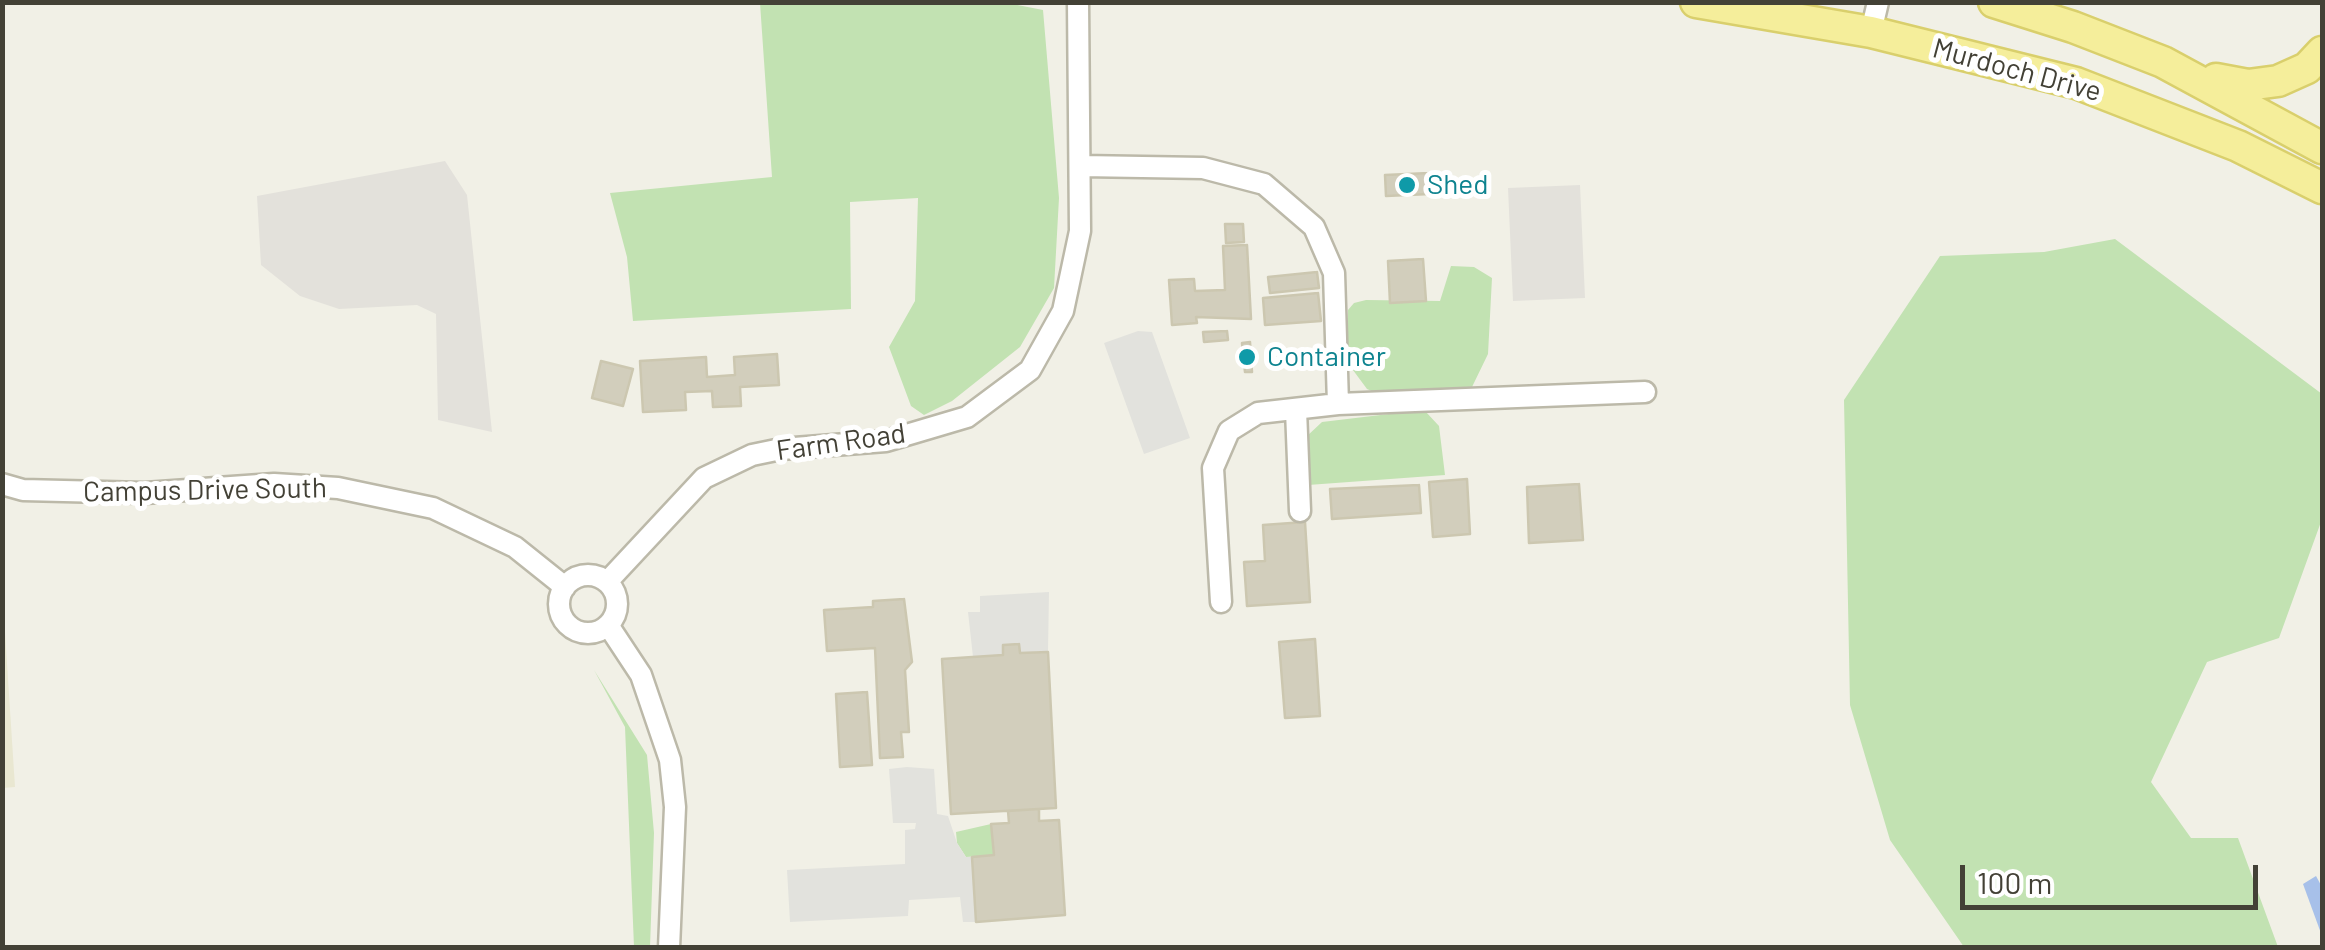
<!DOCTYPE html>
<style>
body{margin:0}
#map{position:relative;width:2325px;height:950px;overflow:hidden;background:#f1f0e6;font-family:Barlow,sans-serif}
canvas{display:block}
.frame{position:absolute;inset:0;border:5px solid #434136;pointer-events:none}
.scale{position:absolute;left:1960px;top:865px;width:298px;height:45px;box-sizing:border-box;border:5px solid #434136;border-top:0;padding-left:12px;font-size:30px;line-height:35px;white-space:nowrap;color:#434136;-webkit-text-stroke:8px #fff;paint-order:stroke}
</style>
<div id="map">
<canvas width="2325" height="950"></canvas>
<div class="frame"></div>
<div class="scale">100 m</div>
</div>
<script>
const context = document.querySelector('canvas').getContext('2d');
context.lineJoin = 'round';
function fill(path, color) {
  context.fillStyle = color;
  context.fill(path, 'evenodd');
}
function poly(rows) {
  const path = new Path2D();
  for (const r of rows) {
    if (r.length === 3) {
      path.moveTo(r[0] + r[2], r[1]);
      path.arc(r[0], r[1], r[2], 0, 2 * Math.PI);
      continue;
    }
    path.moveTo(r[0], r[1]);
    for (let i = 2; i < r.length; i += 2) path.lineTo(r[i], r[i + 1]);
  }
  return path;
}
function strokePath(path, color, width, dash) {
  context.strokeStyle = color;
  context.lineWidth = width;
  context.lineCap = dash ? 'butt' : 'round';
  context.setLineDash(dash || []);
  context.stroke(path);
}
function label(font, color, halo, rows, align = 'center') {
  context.font = font + ' Barlow,sans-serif';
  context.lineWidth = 10;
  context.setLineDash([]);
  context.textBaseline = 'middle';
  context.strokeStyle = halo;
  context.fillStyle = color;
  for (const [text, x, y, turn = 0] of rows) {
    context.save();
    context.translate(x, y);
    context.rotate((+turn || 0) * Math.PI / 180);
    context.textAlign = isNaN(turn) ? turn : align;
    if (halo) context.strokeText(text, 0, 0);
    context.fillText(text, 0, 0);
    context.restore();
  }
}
fill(poly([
 [445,161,467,195,492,432,438,420,436,314,417,305,339,309,300,296,261,265,257,196],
 [1580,185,1585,298,1513,301,1508,188]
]), '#e3e1db');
fill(poly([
 [2,586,15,787,3,788,2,788]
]), '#e9e7d1');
fill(poly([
 [1002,2,1043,10,1059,198,1054,288,1020,347,952,401,924,415,911,406,889,347,915,301,918,198,850,202,851,309,633,321,627,257,610,193,772,177,760,3],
 [2115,239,2322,394,2322,519,2279,638,2207,662,2151,782,2191,838,2238,838,2278,947,1964,947,1890,840,1850,705,1844,400,1940,256,2044,252],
 [1451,266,1474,267,1492,278,1488,354,1472,387,1461,395,1383,396,1367,389,1347,362,1348,310,1354,303,1366,300,1440,301],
 [1414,411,1426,412,1439,426,1445,475,1308,485,1306,437,1322,422],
 [594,670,647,755,654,833,650,947,634,947,625,727],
 [991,824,994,855,966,857,957,843,956,832]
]), '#c2e2b2');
fill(poly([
 [1138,331,1152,332,1190,438,1144,454,1104,343],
 [1049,592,1048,651,1020,653,1018,644,1003,645,1003,655,973,657,968,612,980,612,980,596],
 [907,767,934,769,937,814,948,816,957,843,966,857,972,857,976,922,963,922,960,897,909,900,908,916,790,922,787,870,905,864,905,830,915,829,916,823,893,823,889,769]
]), '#e2e2dd');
fill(poly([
 [2316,876,2322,887,2322,936,2303,884]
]), '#a7c0e9');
const building = poly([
 [1429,173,1430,194,1386,196,1385,175,1429,173],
 [1225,224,1243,224,1244,242,1226,243,1225,224],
 [1247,245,1251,319,1196,317,1197,323,1172,325,1169,280,1194,279,1195,291,1225,290,1223,246,1247,245],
 [1423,259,1426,301,1390,303,1388,261,1423,259],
 [1317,272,1319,288,1270,293,1268,277,1317,272],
 [1318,293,1321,321,1265,325,1263,298,1318,293],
 [1227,331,1228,340,1204,342,1203,332,1227,331],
 [1250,342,1252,372,1245,372,1242,343,1250,342],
 [777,354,779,385,740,387,741,406,713,407,712,391,685,392,686,410,643,412,640,361,706,357,707,377,735,375,734,357,777,354],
 [601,361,633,369,623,406,592,398,601,361],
 [1467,479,1470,534,1433,537,1429,482,1467,479],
 [1579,484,1583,540,1529,543,1527,487,1579,484],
 [1419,485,1421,513,1332,519,1330,489,1419,485],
 [1305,522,1310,602,1247,606,1244,562,1265,561,1263,525,1305,522],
 [904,599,912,662,905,670,909,732,901,732,903,757,880,758,875,648,827,651,824,610,873,607,873,601,904,599],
 [1315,639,1320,716,1285,718,1279,642,1315,639],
 [1019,644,1020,653,1048,652,1056,808,951,814,942,659,1003,655,1003,645,1019,644],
 [867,692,872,765,840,767,836,694,867,692],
 [1039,809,1039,821,1059,820,1065,915,976,922,972,857,994,855,991,824,1009,823,1008,811,1039,809]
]);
fill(building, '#d2cebc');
strokePath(building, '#ccc7b0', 2.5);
const street = poly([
 [1871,32,1878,2],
 [1082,166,1203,168,1264,184,1314,227,1334,273,1338,404,1258,413,1229,431,1213,468,1221,602],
 [1338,404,1645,392],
 [1296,410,1300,511],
 [2,484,23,490,145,493,274,484,338,488,433,508,515,547,565,587],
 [588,604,29],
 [607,582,704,478,752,455,781,449,886,441,967,417,1030,370,1063,311,1080,231,1078,2],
 [608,625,641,675,670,760,675,807,669,948]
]);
const primary = poly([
 [1696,2,1871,32,2076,83,2238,146,2322,188],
 [1994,2,2073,27,2163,62,2322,148],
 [2216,79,2248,85,2278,81,2307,68,2322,52]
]);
strokePath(street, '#bcb9a9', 25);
strokePath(primary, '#d9cf6c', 35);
strokePath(street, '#fff', 20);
strokePath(primary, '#f5ee9b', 30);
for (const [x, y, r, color] of [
 [1407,185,10,"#0f9aa8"],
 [1247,357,10,"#0f9aa8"]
]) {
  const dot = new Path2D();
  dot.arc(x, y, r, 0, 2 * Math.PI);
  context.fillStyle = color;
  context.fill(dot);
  strokePath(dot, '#fff', 4);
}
label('28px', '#434136', '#fff', [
 ["Murdoch Drive",2017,70,15],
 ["Farm Road",841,442,-8],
 ["Campus Drive South",205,490,-1]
]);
label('28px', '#0d838f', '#fff', [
 ["Shed",1427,185],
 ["Container",1267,357]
], 'left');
</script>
